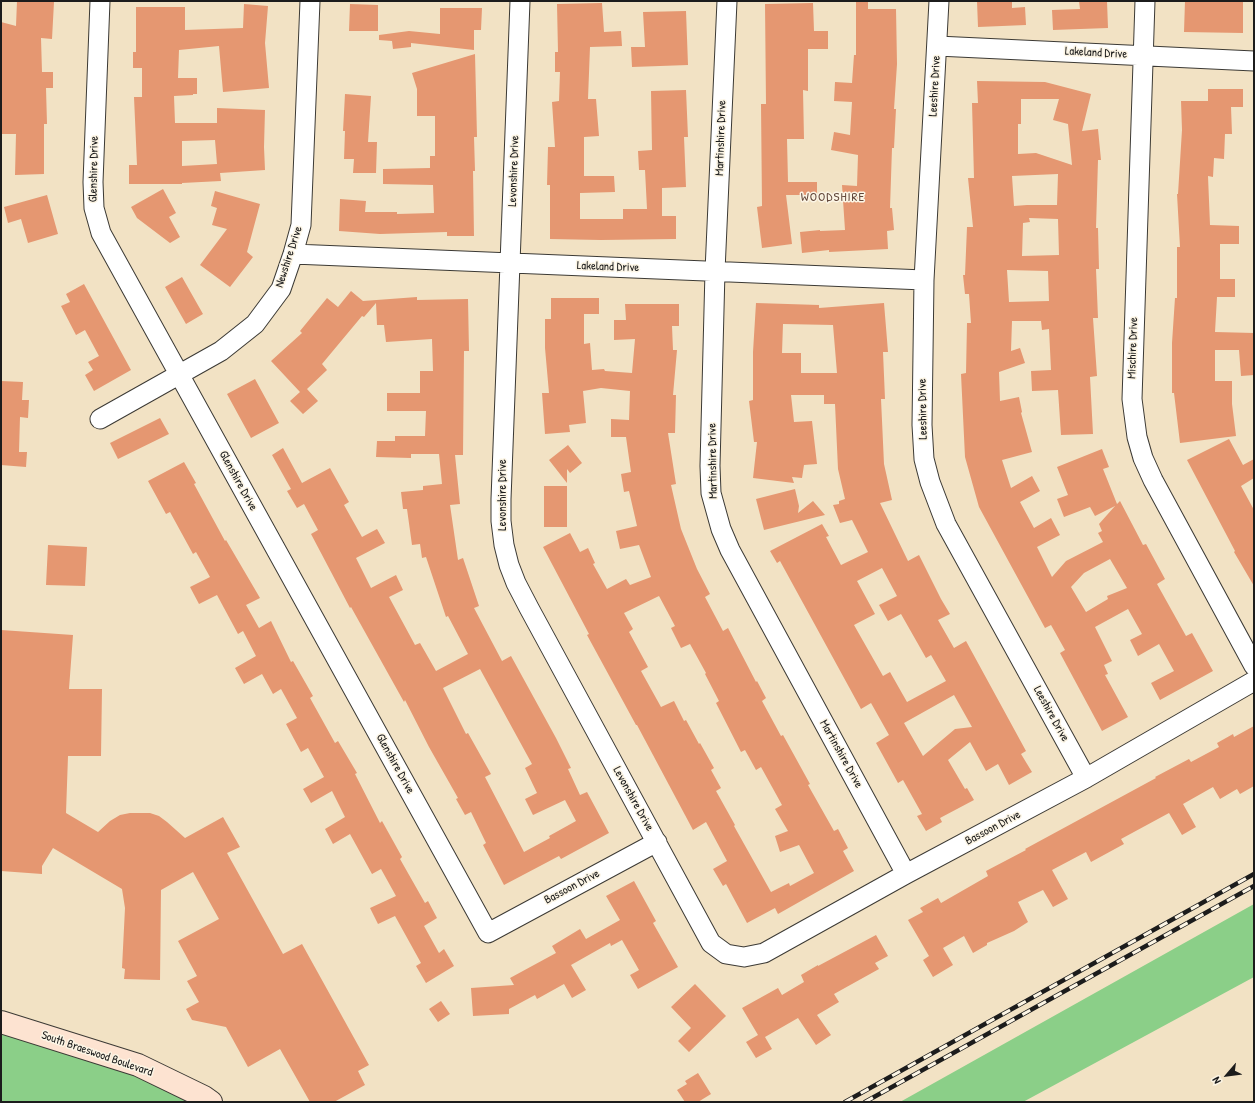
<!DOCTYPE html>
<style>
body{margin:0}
#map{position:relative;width:1255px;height:1103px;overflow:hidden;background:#f2e2c4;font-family:"Patrick Hand",sans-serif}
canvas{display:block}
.frame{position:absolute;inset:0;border:2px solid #1c1c1c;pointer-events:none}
.north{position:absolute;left:1207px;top:1055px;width:40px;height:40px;-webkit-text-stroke:3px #fcf5e5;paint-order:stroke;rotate:242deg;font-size:11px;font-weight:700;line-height:16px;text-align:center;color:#1c1c1c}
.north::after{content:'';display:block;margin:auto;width:14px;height:18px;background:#1c1c1c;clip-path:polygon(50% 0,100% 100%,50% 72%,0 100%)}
</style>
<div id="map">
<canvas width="1255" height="1103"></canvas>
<div class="frame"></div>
<div class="north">N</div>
</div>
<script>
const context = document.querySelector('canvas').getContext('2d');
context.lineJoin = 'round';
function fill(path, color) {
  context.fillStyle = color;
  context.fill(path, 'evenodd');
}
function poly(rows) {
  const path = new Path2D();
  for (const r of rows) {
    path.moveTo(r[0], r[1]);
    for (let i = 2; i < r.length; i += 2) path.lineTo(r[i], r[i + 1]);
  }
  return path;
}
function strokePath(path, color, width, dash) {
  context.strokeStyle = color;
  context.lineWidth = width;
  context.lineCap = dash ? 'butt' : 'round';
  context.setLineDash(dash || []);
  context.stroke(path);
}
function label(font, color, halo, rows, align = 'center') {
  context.font = font + ' "Patrick Hand",sans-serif';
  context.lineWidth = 3;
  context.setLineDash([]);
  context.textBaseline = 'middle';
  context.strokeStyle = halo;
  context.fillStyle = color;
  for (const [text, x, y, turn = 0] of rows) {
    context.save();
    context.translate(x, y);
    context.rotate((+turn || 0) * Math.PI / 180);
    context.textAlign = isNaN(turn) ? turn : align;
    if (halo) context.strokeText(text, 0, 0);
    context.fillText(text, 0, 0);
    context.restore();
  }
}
fill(poly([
 [1254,904,1254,977,1023,1102,900,1102],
 [1,1031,120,1068,188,1102,1,1102]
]), '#8bcf88');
fill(poly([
 [17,1,54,2,52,39,41,38,42,72,53,72,53,88,46,88,47,124,44,124,44,174,15,175,16,134,1,134,1,22,16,26],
 [856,1,868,1,868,9,896,9,897,64,894,109,896,109,894,148,892,148,890,208,892,208,894,230,887,231,888,249,829,252,829,250,802,253,800,232,820,230,820,231,845,230,842,185,857,186,858,155,831,150,834,132,850,135,852,102,834,101,835,82,852,83,854,55,856,55],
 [977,1,1012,1,1012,8,1025,7,1026,25,978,27],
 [1079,1,1107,1,1108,28,1053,30,1052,10,1080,9],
 [1185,1,1243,1,1243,33,1184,32],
 [602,3,604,32,621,31,622,46,590,47,588,99,596,99,599,136,584,137,584,176,614,176,615,192,580,193,580,219,623,219,623,209,647,209,645,170,639,170,638,151,652,150,651,91,686,90,688,137,684,137,686,187,662,188,662,216,676,216,676,239,601,240,550,239,550,185,547,185,548,147,555,147,552,102,559,101,560,72,555,72,555,52,558,52,557,4],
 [813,3,814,31,828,31,828,49,808,49,808,91,803,90,804,139,787,139,788,182,817,182,817,195,786,195,792,244,762,248,757,207,762,206,761,104,766,104,765,4],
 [244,4,268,6,265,43,269,88,223,92,219,46,179,50,178,78,197,78,197,94,193,94,193,95,174,96,175,123,217,123,217,108,265,110,264,147,265,170,220,173,221,181,182,183,182,184,129,184,129,165,137,165,134,97,142,97,142,68,133,68,133,52,136,52,136,7,185,7,185,30,243,28],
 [215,140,217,164,182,166,182,141],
 [350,4,378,5,378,31,349,31],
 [440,8,482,8,481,30,474,30,474,50,411,43,411,47,393,49,392,41,379,40,379,35,409,31,440,34],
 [686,11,688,65,632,67,631,47,645,47,643,12],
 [475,54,477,137,474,137,475,171,473,171,474,236,447,236,447,232,380,234,339,231,340,199,366,201,365,212,397,212,397,214,434,213,433,185,383,184,383,169,430,168,430,156,435,156,435,116,417,116,417,89,412,73],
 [977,81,1045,82,1091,94,1082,131,1098,129,1101,160,1098,160,1096,228,1098,228,1099,269,1096,269,1098,318,1093,318,1097,376,1090,377,1093,434,1061,435,1058,390,1032,391,1031,371,1051,370,1049,329,1042,330,1041,321,1012,321,1011,351,1020,348,1025,363,999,372,1000,401,1019,397,1022,412,1021,413,1032,452,1002,460,1011,488,1032,476,1040,491,1020,502,1034,528,1051,518,1060,535,1037,547,1052,577,1066,561,1103,542,1098,533,1102,531,1099,524,1115,506,1095,516,1090,507,1064,517,1057,499,1068,495,1057,467,1102,449,1109,467,1103,469,1117,504,1120,501,1143,545,1146,544,1165,579,1157,584,1186,636,1192,633,1213,671,1160,700,1151,683,1174,671,1159,644,1138,656,1130,640,1142,634,1128,609,1095,627,1112,661,1104,665,1108,674,1105,675,1128,717,1102,731,1060,653,1065,650,1051,625,1045,628,979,507,965,457,961,374,966,373,967,323,971,323,969,294,965,294,963,275,965,275,967,227,973,227,968,178,974,178,972,103,978,103],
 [1021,99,1059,99,1053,120,1068,124,1072,165,1036,153,1018,154,1018,124,1021,124],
 [1058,174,1057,205,1027,205,1014,206,1012,176],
 [1029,218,1058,219,1059,255,1022,256,1023,223,1030,222],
 [1007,270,1048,271,1049,301,1009,302],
 [1110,559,1127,588,1107,596,1108,599,1086,612,1071,587,1084,573],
 [1208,89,1243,89,1243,107,1231,107,1232,134,1225,134,1224,159,1214,158,1213,177,1208,176,1210,225,1239,226,1239,244,1220,244,1220,279,1235,279,1235,297,1217,297,1215,332,1254,333,1254,375,1241,376,1239,350,1215,350,1215,381,1232,381,1232,404,1236,436,1180,443,1174,393,1172,393,1172,343,1175,298,1177,298,1177,247,1180,247,1177,194,1178,194,1182,130,1181,101,1208,101],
 [345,94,371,96,368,142,377,142,376,173,353,173,354,159,344,159,345,131,343,131],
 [163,189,176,213,169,217,180,237,170,243,137,218,131,207],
 [215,191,260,204,247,252,253,257,230,287,200,265,227,229,212,225,217,208,211,206],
 [47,195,58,234,28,243,21,219,8,223,4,207],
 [182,277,203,314,186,324,165,287],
 [84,284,131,370,94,391,85,375,93,370,88,362,99,356,85,330,76,335,61,306,70,302,66,294],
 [351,291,363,301,417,297,417,300,468,299,469,351,464,351,463,455,455,455,460,504,450,505,458,560,463,558,479,606,474,608,502,661,511,656,556,738,571,768,568,769,580,795,587,792,609,833,561,859,559,856,504,885,483,845,486,843,471,812,465,815,456,799,458,798,429,747,405,700,404,702,351,607,350,608,311,534,318,530,304,504,297,508,287,491,291,489,272,455,283,448,302,483,330,468,349,502,344,505,362,537,377,529,385,543,356,558,371,588,396,575,403,590,389,597,415,645,420,643,436,671,468,654,448,616,446,617,426,557,422,558,420,544,412,545,407,509,403,509,401,492,423,490,423,486,442,484,439,454,411,454,411,458,376,457,377,441,395,441,395,436,425,436,426,411,387,411,387,393,420,393,420,371,433,371,432,339,386,342,384,325,377,325,376,303,364,317,362,316,322,364,327,370,307,389,318,401,303,414,290,401,300,392,271,361,302,333,300,331,327,298,338,307],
 [480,669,532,764,525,768,537,793,525,799,533,815,565,800,576,821,549,836,550,838,524,852,485,777,491,774,468,733,466,734,443,688],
 [551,298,599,298,599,314,584,314,584,344,590,343,592,370,604,369,605,371,632,373,635,339,614,340,614,320,626,320,625,304,679,304,679,326,672,326,673,350,677,350,673,395,676,395,675,433,668,433,676,484,671,485,681,529,697,569,710,594,705,597,723,631,728,628,756,682,757,681,766,698,762,701,781,736,783,735,810,784,808,785,834,831,838,829,848,848,843,851,854,871,778,914,775,908,747,923,726,884,723,886,713,869,727,861,706,822,693,830,637,725,636,725,587,635,589,634,543,547,570,533,580,552,588,548,595,563,593,564,607,589,626,579,630,585,651,577,639,545,620,549,616,531,637,526,629,491,624,492,621,474,631,472,626,437,611,437,611,419,629,420,630,391,601,388,583,391,586,423,569,425,570,432,545,434,542,393,549,393,545,348,545,319,551,319],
 [659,596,675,626,671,628,681,648,690,644,706,673,705,674,719,701,716,703,741,752,745,750,756,770,761,767,782,805,775,809,788,831,775,836,780,852,799,845,814,873,790,886,789,883,771,892,734,826,735,825,716,791,721,788,711,770,714,768,700,743,699,744,686,720,684,721,674,701,661,707,641,671,648,667,629,632,633,629,624,613],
 [756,303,819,305,819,308,884,303,888,352,883,352,885,399,881,399,884,464,892,500,880,503,908,561,919,555,941,599,950,614,938,620,954,648,966,641,1026,751,1021,754,1032,772,1009,785,998,764,986,771,970,742,948,760,965,789,967,788,974,800,940,818,942,822,926,831,917,816,922,814,903,780,898,783,876,743,889,735,871,703,861,709,780,561,777,563,770,551,822,524,829,536,826,537,841,565,868,552,852,520,840,523,833,505,839,504,839,501,845,499,838,469,835,404,824,404,824,395,791,395,794,422,812,421,817,464,804,465,802,478,792,477,794,483,753,478,757,442,754,442,749,401,753,400,753,352],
 [783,324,833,325,837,373,801,373,801,353,782,353],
 [882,568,897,596,879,605,888,621,901,614,926,658,931,655,946,681,907,702,890,672,883,676,854,625,875,614,857,581],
 [954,695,972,727,955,729,923,756,904,723],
 [255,379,279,423,251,438,227,394],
 [1,381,23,382,22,400,29,400,28,418,20,417,19,452,27,452,26,467,1,465],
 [160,418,169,434,118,459,110,443],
 [1229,439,1243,465,1254,459,1254,478,1241,486,1254,510,1254,586,1234,552,1235,551,1187,460],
 [568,445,582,463,570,473,567,469,567,483,549,460],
 [184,462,196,483,194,484,225,541,226,540,260,598,246,605,259,628,271,621,291,662,293,661,313,696,310,698,335,743,338,741,357,773,355,774,380,823,382,821,402,857,400,859,425,903,428,901,437,918,424,926,439,953,444,949,454,966,426,983,416,966,421,963,395,916,378,924,370,908,396,896,381,869,372,874,350,834,333,844,325,829,345,817,332,791,311,803,303,789,324,777,308,748,301,752,286,724,297,718,281,689,273,694,262,674,244,684,235,668,256,656,243,631,238,634,217,595,199,604,190,587,210,577,196,552,193,554,170,512,166,514,148,481],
 [544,486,567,486,567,527,544,527],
 [795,489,799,506,798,513,813,501,825,515,764,530,756,499],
 [48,545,87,547,85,586,46,585],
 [1,630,73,635,69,689,102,689,101,756,68,756,66,813,98,832,110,821,120,815,130,813,150,813,159,816,167,822,185,838,223,817,240,847,227,853,283,954,302,944,369,1065,358,1071,365,1085,334,1102,310,1102,280,1049,248,1067,226,1027,192,1020,186,1009,199,1002,187,981,197,976,178,941,219,919,193,872,161,890,160,980,124,979,125,969,122,968,125,908,122,889,53,848,42,866,42,874,1,871],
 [1254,726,1254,786,1240,794,1237,789,1220,799,1213,787,1183,804,1196,827,1182,835,1169,813,1121,839,1124,844,1091,862,1086,852,1052,870,1068,899,1053,907,1043,890,1018,902,1028,922,1014,931,987,943,987,945,973,953,964,936,943,948,953,965,933,977,923,960,929,956,908,920,923,912,920,908,938,898,941,903,988,876,986,871,1026,850,1025,849,1156,778,1155,777,1189,759,1191,762,1219,747,1217,743,1233,734,1234,737],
 [634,881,656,921,653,923,678,967,638,989,630,975,639,970,622,940,611,946,610,943,571,965,586,990,572,998,564,984,537,999,535,995,509,1009,509,1014,473,1016,471,988,514,985,510,978,556,953,552,946,580,929,586,939,620,920,606,896],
 [876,935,888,956,875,963,879,969,834,994,839,1002,817,1015,831,1035,816,1045,798,1018,765,1037,772,1049,756,1058,746,1042,758,1035,742,1008,778,988,782,995,804,982,801,975,818,965,818,966],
 [695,984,726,1016,689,1052,678,1041,691,1028,671,1007],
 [441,1001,450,1014,438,1022,429,1009],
 [698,1073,711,1094,698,1102,685,1102,677,1090,687,1084,685,1081]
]), '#e59771');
const minor = poly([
 [100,1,93,182,94,208,101,233,488,933,657,842],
 [520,1,501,499,501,521,504,545,509,565,516,583,529,608,711,943,726,954,744,957,764,953,906,874,1086,778,1254,681],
 [727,1,715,271,710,466,711,493,721,529,730,550,906,874],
 [939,1,924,280,922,425,924,459,930,482,946,524,1086,778],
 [1145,1,1132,399,1137,437,1143,458,1153,480,1254,666],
 [937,46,1254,61],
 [293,254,924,280],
 [100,419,221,351,255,324,281,289,293,254,301,225,310,1]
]);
const secondary = poly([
 [1,1022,138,1065,204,1097,211,1102]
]);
strokePath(minor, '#3c3a35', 21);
strokePath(secondary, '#3c3a35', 24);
strokePath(minor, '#fff', 19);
strokePath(secondary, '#fde3d1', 22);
const rail = poly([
 [845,1102,1254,874],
 [865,1102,1254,886]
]);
strokePath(rail, '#1c1c1c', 4.5);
strokePath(rail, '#fcf5e5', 3, [9]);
label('12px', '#1c1c1c', '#fcf5e5', [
 ["Lakeland Drive",1096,53,3],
 ["Leeshire Drive",935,86,-87],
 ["Martinshire Drive",721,138,-88],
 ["Glenshire Drive",94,169,-89],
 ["Levonshire Drive",514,171,-88],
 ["Newshire Drive",289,257,-72],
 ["Lakeland Drive",608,267,2],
 ["Mischire Drive",1133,348,-88],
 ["Leeshire Drive",923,409,-91],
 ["Martinshire Drive",713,461,-91],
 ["Glenshire Drive",238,481,61],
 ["Levonshire Drive",503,495,-90],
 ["Leeshire Drive",1051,714,61],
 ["Martinshire Drive",841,754,61],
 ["Glenshire Drive",395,764,61],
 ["Levonshire Drive",633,799,61],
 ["Bassoon Drive",993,828,-28],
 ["Bassoon Drive",572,887,-28],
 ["South Braeswood Boulevard",97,1054,19]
]);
context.letterSpacing = '1px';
label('13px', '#62473a', '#fcf5e5', [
 ["WOODSHIRE",833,198]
]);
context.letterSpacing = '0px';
</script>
